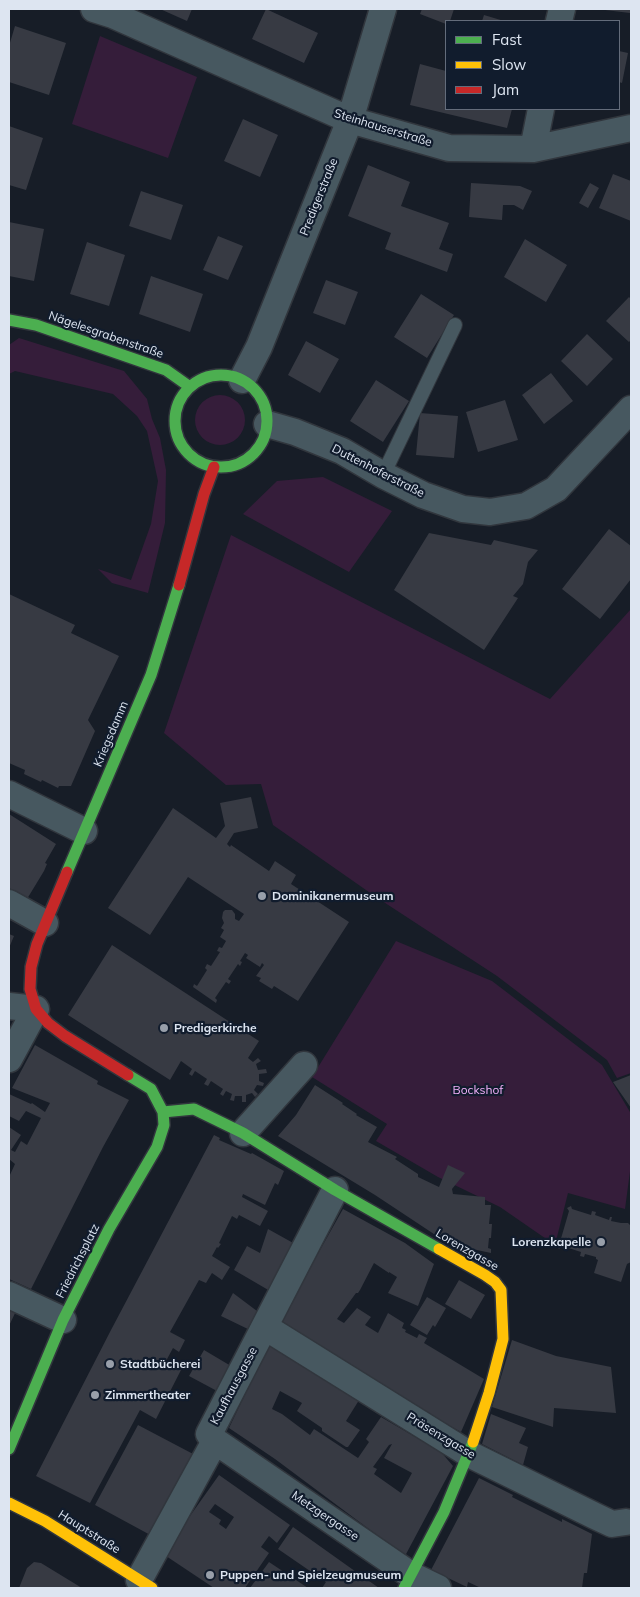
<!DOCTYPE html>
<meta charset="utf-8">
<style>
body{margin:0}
#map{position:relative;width:640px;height:1597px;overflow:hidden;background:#171d27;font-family:Mulish,sans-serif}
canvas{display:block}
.frame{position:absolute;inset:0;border:10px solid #dde5f1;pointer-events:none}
.legend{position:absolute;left:445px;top:20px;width:175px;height:90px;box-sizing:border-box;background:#111c2d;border:1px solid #636c7b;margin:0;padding:6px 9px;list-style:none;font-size:15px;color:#dde5f1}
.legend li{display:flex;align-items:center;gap:10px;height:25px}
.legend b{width:25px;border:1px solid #636c7b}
</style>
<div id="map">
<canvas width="640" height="1597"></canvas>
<div class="frame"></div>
<ul class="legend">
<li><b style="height:6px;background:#4caf50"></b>Fast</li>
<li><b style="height:6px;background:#ffc107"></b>Slow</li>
<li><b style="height:6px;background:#c62828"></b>Jam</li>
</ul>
</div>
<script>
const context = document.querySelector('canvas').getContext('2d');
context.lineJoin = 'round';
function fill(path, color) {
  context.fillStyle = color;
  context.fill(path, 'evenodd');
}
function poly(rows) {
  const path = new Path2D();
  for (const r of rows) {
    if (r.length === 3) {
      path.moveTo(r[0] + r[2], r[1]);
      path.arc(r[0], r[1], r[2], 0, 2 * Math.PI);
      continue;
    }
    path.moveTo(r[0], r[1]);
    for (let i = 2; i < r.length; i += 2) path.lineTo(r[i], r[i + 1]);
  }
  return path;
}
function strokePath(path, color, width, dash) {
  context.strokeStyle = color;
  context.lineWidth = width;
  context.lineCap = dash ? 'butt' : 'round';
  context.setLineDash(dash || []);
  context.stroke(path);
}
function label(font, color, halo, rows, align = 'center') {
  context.font = font + ' Mulish,sans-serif';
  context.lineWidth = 4.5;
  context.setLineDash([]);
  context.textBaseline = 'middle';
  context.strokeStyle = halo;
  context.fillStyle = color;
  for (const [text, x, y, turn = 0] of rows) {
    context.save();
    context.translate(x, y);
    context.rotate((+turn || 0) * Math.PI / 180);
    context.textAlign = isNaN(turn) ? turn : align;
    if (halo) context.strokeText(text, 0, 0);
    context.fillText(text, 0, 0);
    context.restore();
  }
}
fill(poly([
 [100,36,197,77,168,158,72,124],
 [19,338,124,371,147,399,152,419,160,438,166,470,165,523,148,593,112,583,98,569,131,580,151,524,158,481,147,431,137,416,113,394,15,371,9,374,9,345],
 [220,420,25],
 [323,477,392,511,349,572,243,514,277,481],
 [231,535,550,699,631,609,631,1073,617,1078,607,1060,497,976,376,897,273,825,261,784,226,785,164,733],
 [396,941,492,981,602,1065,630,1112,631,1164,625,1209,568,1193,555,1245,500,1207,438,1177,376,1141,387,1124,312,1077]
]), '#351d3a');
fill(poly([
 [160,9,192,9,187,21],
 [266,9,318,33,304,63,252,39],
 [422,9,454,9,450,21,446,21,446,24,420,14],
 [605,9,631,9,630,13,605,10],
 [484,15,504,21,482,21],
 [15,26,66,43,49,95,9,82,9,46],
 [619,51,628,53,622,83,619,82],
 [420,64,446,71,446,109,512,109,507,128,410,105],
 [243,119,278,135,260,177,224,161],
 [9,126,43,138,26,190,9,185],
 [368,165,410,182,401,206,449,223,439,249,453,254,447,272,385,249,391,233,348,216],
 [613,174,631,181,631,221,599,208],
 [471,183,520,186,532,191,523,210,514,205,503,205,502,220,469,217],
 [590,183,599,188,588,208,579,203],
 [141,191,183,205,171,240,129,226],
 [9,222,44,229,34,281,9,276],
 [218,236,243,246,228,280,203,270],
 [525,239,567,265,546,302,504,277],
 [87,242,125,255,109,306,70,294],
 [151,276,203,294,190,332,139,314],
 [326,280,358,292,345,325,313,313],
 [421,294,454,315,427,358,394,337],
 [629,297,631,299,631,340,629,342,606,321],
 [587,334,613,359,587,386,561,361],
 [306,341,339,359,320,393,288,375],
 [551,373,573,401,544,424,522,395],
 [376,380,409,401,383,442,350,421],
 [505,400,518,440,478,452,466,412],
 [420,413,458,416,454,458,416,455],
 [609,529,631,546,631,579,600,619,562,589],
 [429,533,491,545,494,540,538,550,528,562,523,584,513,596,518,598,484,650,394,590],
 [9,594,75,625,71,633,119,656,88,720,95,731,71,786,59,786,58,788,42,780,41,782,24,774,25,770,9,763],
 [251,797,258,828,234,833,227,844,230,847,231,845,269,871,275,861,296,875,291,884,349,922,298,1001,274,986,272,989,259,981,261,978,256,976,264,965,262,963,260,967,246,958,248,955,245,953,240,961,242,962,240,966,238,964,228,979,231,981,229,984,226,982,215,998,217,1000,216,1003,193,987,194,984,197,986,207,970,205,968,207,964,211,966,220,952,217,951,219,947,222,948,226,941,220,937,224,930,221,928,224,923,222,918,223,912,225,910,232,910,235,914,235,919,239,921,244,914,188,877,150,935,108,908,173,808,216,838,225,826,220,803],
 [9,814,56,844,45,863,47,864,44,871,27,899,9,888],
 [9,934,14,936,9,948],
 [112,945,259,1041,248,1058,253,1062,258,1058,261,1061,256,1064,258,1070,266,1069,267,1073,259,1074,259,1081,264,1083,263,1086,257,1085,254,1090,258,1094,255,1097,252,1093,246,1095,246,1102,242,1102,242,1096,235,1096,234,1101,230,1100,232,1094,226,1091,223,1096,220,1094,223,1089,211,1081,208,1086,204,1084,207,1079,195,1071,192,1076,189,1074,192,1069,181,1061,170,1080,68,1015],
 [35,1045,98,1081,97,1084,129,1100,103,1147,31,1289,9,1279,9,1177,15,1164,9,1159,9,1127,21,1135,11,1150,15,1152,21,1141,27,1145,41,1118,26,1111,19,1121,9,1116,9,1094,31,1104,32,1103,45,1112,50,1103,12,1088],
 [631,1075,631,1108,613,1082],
 [315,1085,343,1103,342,1104,357,1114,356,1115,377,1127,368,1142,397,1157,395,1159,418,1174,418,1177,439,1187,448,1165,465,1173,452,1189,453,1194,485,1197,485,1205,491,1205,489,1224,492,1224,491,1238,489,1238,488,1248,491,1249,491,1253,449,1244,375,1195,278,1136,296,1115],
 [214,1135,220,1138,219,1140,251,1154,252,1153,284,1171,278,1185,275,1183,265,1205,243,1194,242,1197,268,1211,260,1226,239,1215,237,1219,232,1216,219,1243,221,1244,218,1248,217,1247,212,1256,230,1267,222,1280,212,1273,206,1283,199,1280,170,1332,185,1340,179,1352,173,1348,166,1361,181,1370,156,1419,140,1410,90,1503,36,1476,111,1330],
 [571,1206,572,1209,591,1215,592,1211,596,1212,595,1215,609,1220,610,1217,612,1217,611,1221,621,1223,628,1223,631,1226,631,1262,627,1264,621,1282,594,1273,598,1260,596,1259,596,1257,585,1254,584,1257,580,1256,581,1252,562,1246,559,1249,556,1245,560,1242,569,1211,567,1208],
 [343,1209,405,1243,434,1264,418,1306,388,1293,397,1277,389,1272,389,1273,374,1263,360,1290,358,1293,356,1293,337,1319,344,1323,357,1308,371,1317,365,1325,378,1333,388,1313,404,1323,402,1328,406,1330,405,1332,417,1338,419,1334,427,1338,424,1343,484,1379,461,1432,406,1402,280,1321],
 [268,1229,295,1244,270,1291,234,1270,247,1246,260,1253],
 [459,1280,485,1295,471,1319,445,1304],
 [233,1293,261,1314,252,1331,221,1316],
 [427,1297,446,1308,435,1327,433,1325,427,1335,410,1325],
 [9,1308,16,1311,9,1326],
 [272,1337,361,1397,346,1421,360,1430,348,1447,346,1447,322,1431,322,1428,297,1411,302,1403,280,1391,272,1409,282,1414,310,1435,314,1429,358,1458,369,1442,366,1439,381,1417,441,1452,453,1466,405,1556,275,1459,229,1428],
 [392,1444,384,1458,412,1473,401,1493,374,1474,377,1469,373,1467,389,1445],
 [512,1340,556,1356,611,1367,616,1413,554,1408,553,1427,492,1407],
 [204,1350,231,1366,217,1391,189,1376],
 [491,1414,526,1428,519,1443,528,1447,523,1465,482,1444],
 [138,1425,195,1455,154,1537,95,1505],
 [219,1475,290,1525,277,1543,269,1536,261,1547,269,1553,245,1588,214,1588,163,1554],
 [215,1504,234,1517,226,1529,219,1524,221,1520,209,1512],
 [479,1478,513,1495,512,1497,562,1522,562,1519,592,1534,587,1573,584,1573,582,1588,561,1588,558,1587,557,1588,481,1588,468,1582,467,1587,431,1570],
 [293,1527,352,1569,379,1588,322,1588,326,1582,278,1549],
 [34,1562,41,1563,82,1588,19,1588,27,1568],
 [269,1562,308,1588,250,1588]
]), '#373a43');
const lane = poly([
 [383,475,455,325]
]);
const street = poly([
 [94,9,113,15,350,120,449,148,533,149,631,128],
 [559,21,562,9],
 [533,149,541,109],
 [242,380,259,347,350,120,383,9],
 [267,424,295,432,342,451,383,475,423,495,463,509,490,512,526,506,556,489,631,409],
 [9,794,84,831],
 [9,903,45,923],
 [9,1006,36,1009,9,1059],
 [243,1133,304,1065],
 [335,1190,209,1434,215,1441,411,1575,438,1588],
 [9,1295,63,1320],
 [265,1327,469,1454,595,1516,612,1524,626,1522],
 [139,1580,215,1441]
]);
const fast = poly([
 [9,320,36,325,166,370,190,387],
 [221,421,46],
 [67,872,151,675,179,585],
 [163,1112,194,1109,243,1133,335,1190,439,1249],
 [9,1449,63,1320,109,1229,157,1147,164,1125,163,1112,151,1089,128,1075],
 [404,1588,444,1512,473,1442]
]);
const slow = poly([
 [439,1249,485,1275,495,1282,501,1290,503,1339,489,1393,473,1442],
 [9,1503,45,1521,152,1588]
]);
const jam = poly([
 [179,585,204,494,214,467],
 [67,872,37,944,31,967,30,989,36,1009,48,1023,65,1036,128,1075]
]);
strokePath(lane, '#31363d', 16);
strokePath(street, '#31363d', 29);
strokePath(fast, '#31363d', 14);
strokePath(slow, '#31363d', 14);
strokePath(jam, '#31363d', 14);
strokePath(lane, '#475860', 14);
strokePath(street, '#475860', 26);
strokePath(fast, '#4caf50', 11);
strokePath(slow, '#ffc107', 11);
strokePath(jam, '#c62828', 11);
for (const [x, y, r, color] of [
 [262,896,5,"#989faa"],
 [164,1028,5,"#989faa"],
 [601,1242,5,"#989faa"],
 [110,1364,5,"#989faa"],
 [95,1395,5,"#989faa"],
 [210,1575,5,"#989faa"]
]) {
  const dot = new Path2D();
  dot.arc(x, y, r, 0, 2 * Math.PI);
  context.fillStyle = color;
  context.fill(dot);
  strokePath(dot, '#111c2d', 2);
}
label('12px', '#dde5f1', '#111c2d', [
 ["Steinhauserstraße",383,128,17],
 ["Predigerstraße",319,197,-68],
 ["Nägelesgrabenstraße",106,335,19],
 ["Duttenhoferstraße",378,471,27],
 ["Kriegsdamm",111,734,-67],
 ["Lorenzgasse",467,1250,30],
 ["Friedrichsplatz",78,1261,-63],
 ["Kaufhausgasse",234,1386,-62],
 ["Präsenzgasse",441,1436,31],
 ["Metzgergasse",325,1516,34],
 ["Hauptstraße",89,1532,32]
]);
label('bold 12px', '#dde5f1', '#111c2d', [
 ["Dominikanermuseum",272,896],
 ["Predigerkirche",174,1028],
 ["Lorenzkapelle",591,1242,"right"],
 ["Stadtbücherei",120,1364],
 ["Zimmertheater",105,1395],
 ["Puppen- und Spielzeugmuseum",220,1575]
], 'left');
label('12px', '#f2b0fa', '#111c2d', [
 ["Bockshof",478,1090]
]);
</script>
